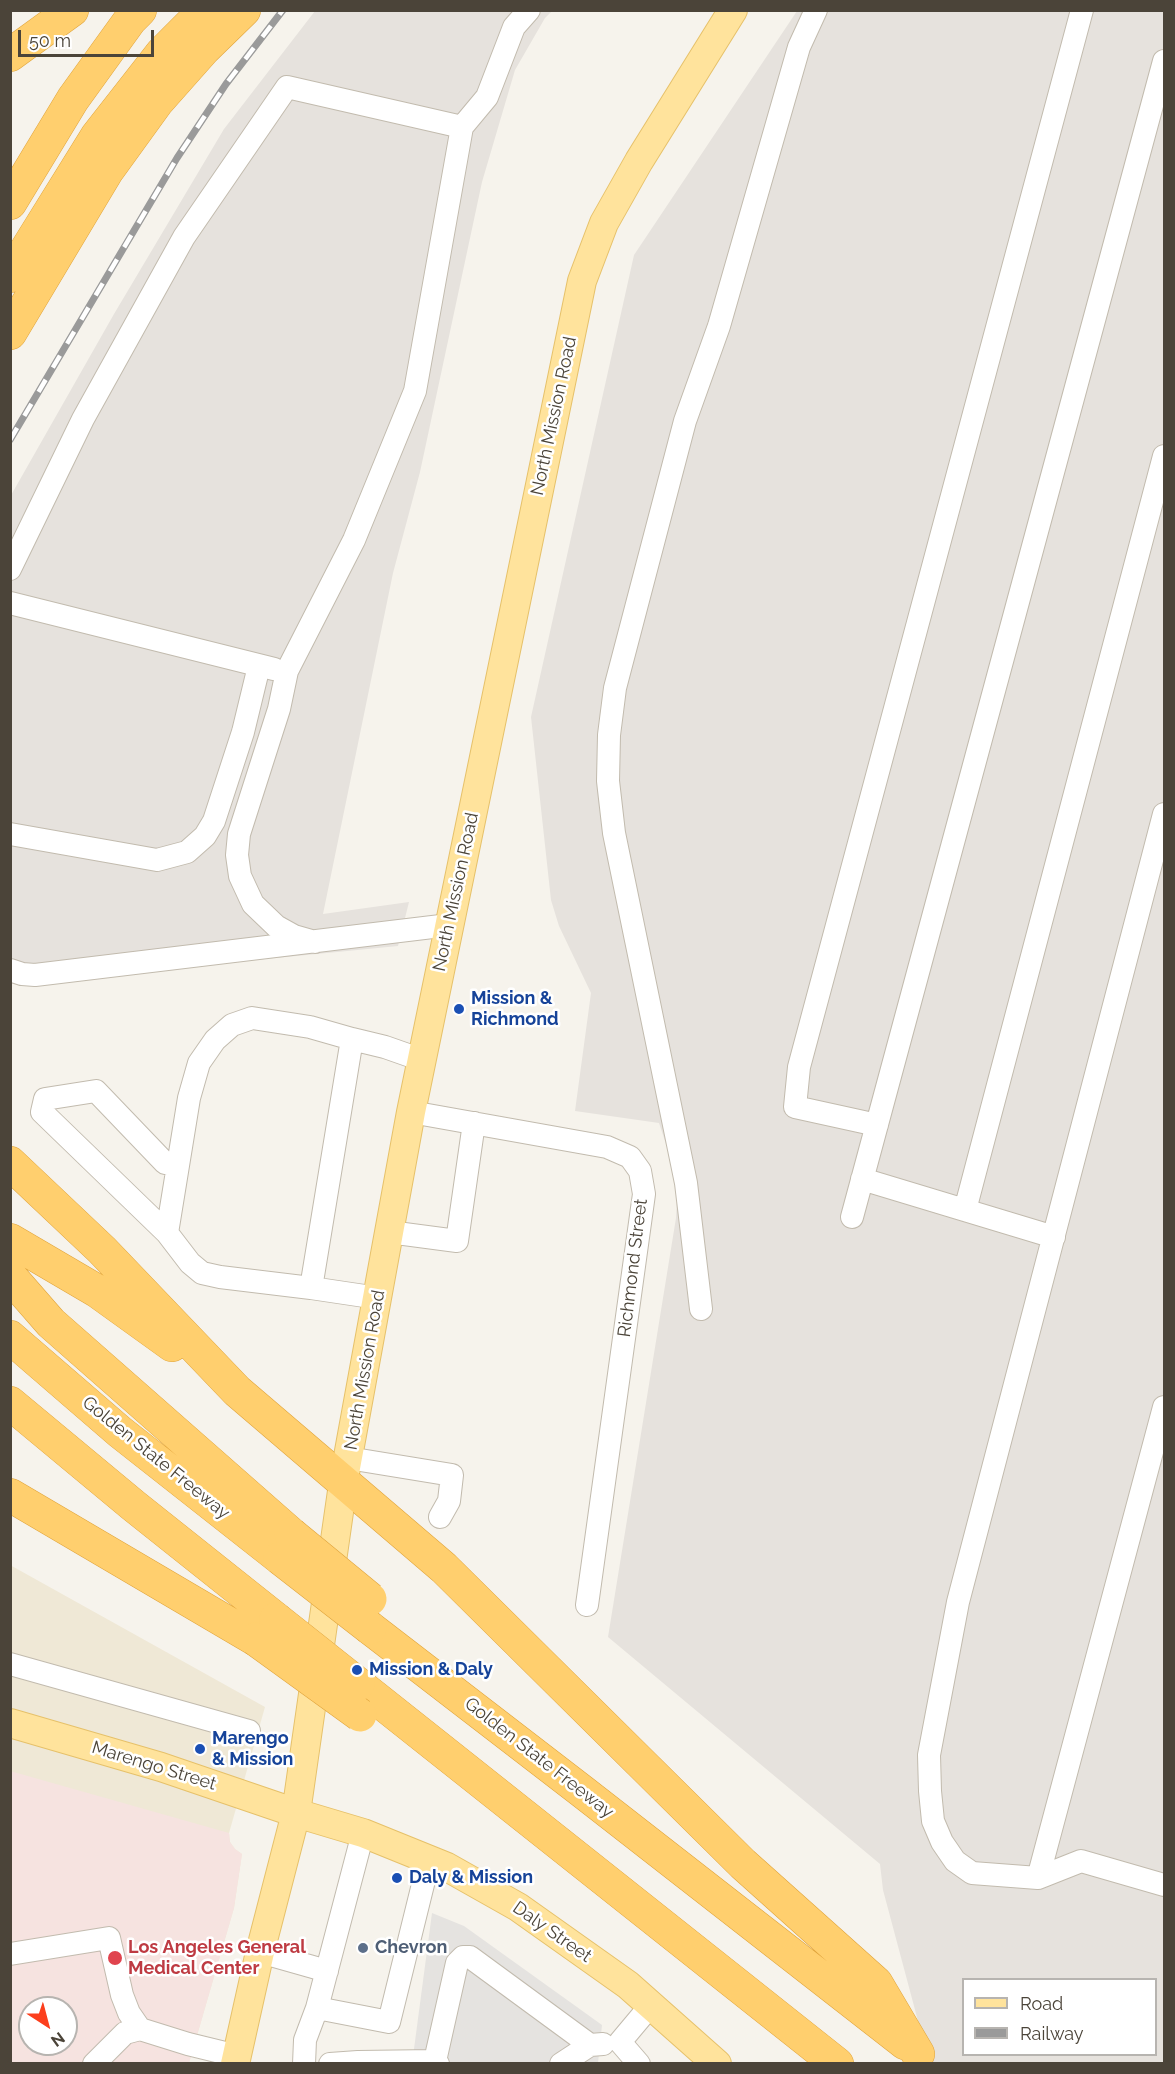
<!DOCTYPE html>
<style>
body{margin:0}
#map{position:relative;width:1175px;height:2074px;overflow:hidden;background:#f6f3ec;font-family:Raleway,sans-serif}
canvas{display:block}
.frame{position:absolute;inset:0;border:12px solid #4b4439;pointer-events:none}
.legend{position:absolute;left:962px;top:1978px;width:195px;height:78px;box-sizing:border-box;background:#fff;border:2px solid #b7b4b0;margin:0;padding:8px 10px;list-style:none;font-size:18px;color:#4b4439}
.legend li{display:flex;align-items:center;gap:12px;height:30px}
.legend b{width:30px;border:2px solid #b7b4b0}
.north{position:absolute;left:18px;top:1996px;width:60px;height:60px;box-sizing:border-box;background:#fff;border:2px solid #b7b4b0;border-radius:50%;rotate:144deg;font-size:16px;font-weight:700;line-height:24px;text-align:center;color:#4b4439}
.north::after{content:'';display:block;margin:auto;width:21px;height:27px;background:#fc3f1d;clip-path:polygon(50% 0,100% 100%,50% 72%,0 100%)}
.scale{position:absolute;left:18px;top:30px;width:136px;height:27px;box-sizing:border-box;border:3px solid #4b4439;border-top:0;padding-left:8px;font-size:18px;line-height:21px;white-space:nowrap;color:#4b4439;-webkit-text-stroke:4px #fff;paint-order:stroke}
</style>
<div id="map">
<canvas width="1175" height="2074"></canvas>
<div class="frame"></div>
<ul class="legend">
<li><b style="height:8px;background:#ffe39c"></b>Road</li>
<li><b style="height:8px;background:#9a9a9a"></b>Railway</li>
</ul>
<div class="north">N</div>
<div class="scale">50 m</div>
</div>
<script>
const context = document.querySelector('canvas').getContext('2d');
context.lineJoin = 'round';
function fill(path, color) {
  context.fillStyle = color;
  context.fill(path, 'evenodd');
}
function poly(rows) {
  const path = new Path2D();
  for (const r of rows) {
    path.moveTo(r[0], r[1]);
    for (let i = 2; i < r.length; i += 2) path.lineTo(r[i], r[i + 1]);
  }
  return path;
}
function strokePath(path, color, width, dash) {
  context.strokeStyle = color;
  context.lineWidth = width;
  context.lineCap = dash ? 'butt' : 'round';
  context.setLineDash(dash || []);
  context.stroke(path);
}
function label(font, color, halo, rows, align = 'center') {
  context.font = font + ' Raleway,sans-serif';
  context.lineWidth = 5;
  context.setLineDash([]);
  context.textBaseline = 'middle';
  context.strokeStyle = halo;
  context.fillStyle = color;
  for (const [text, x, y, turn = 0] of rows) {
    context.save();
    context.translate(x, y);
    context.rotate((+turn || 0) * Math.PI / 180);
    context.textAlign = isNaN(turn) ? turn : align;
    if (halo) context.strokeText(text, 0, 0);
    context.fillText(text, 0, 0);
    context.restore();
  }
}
fill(poly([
 [315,11,552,11,545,18,515,70,482,182,420,472,393,573,323,914,409,902,398,946,11,984,10,497,114,314,224,129],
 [797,11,1164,11,1164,2063,927,2063,918,2021,883,1890,880,1864,608,1637,676,1218,678,1180,659,1123,575,1111,591,993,559,926,551,900,531,717,634,255],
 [964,1980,1156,1980,1156,2054,964,2054]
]), '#e6e2dd');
fill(poly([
 [10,1565,265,1707,229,1833,230,1842,235,1849,242,1854,234,1908,189,2063,11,2063],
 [30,2008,66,2008,66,2044,30,2044]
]), '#efe8d6');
fill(poly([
 [10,1771,229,1833,230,1842,235,1849,242,1854,234,1908,189,2063,11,2063],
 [30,2008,66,2008,66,2044,30,2044]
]), '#f6e3e0');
fill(poly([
 [432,1913,464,1926,602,2025,598,2063,412,2064]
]), '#e5e3e0');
const minor = poly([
 [462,127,487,97,514,27,529,10],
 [10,569,83,419,184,237,287,87,462,127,415,391,354,540,287,671,279,709,239,834,237,855,240,876,253,904,276,926,294,936,315,942],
 [10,603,274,669],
 [1164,814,958,1602,929,1755,930,1791,933,1821,942,1842,955,1861,972,1873,1038,1878,1081,1861,1164,1885],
 [10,834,157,860,187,852,205,836,214,821,243,732,259,666],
 [10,970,22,974,35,975,449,925],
 [411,1112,607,1147,630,1157,640,1171,644,1194,587,1605],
 [877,1125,795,1107,799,1067,1082,10],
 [862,1179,1054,1237],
 [965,1210,1164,456],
 [852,1217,1164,61],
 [389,1232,457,1241,474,1123],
 [167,1233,42,1112,45,1099,96,1091,165,1163,178,1164],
 [311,1288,220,1277,202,1273,190,1263,167,1233,189,1098,199,1063,215,1040,232,1025,252,1018,310,1027,352,1039],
 [378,1298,311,1288,352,1039,385,1047,422,1060],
 [701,1309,686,1183,614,833,608,781,609,735,615,688,685,421,719,326,799,47,816,10],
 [348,1458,452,1475,449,1501,440,1517],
 [10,1664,249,1731],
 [363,1833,317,2008,389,2022,429,1860],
 [1038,1878,1164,1407],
 [260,1952,327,1971],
 [10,1954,109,1938,122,1995,129,2013,140,2029],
 [435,2061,457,1963,463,1957,470,1957,590,2045],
 [358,2062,435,2061,438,2064],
 [94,2064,125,2033,140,2029,188,2044,237,2056],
 [304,2064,305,2040,317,2008],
 [330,2064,358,2062,360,2064],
 [561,2064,590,2045,603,2044],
 [639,2064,620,2042,651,2005]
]);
const major = poly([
 [10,1723,161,1767,296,1813,363,1833,447,1867,518,1907,628,1985,717,2064],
 [235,2064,260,1952,296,1813,343,1484,411,1112,582,281,604,223,639,161,733,10]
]);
const highway = poly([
 [10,55,72,10],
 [10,203,73,99,130,20,140,10],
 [10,276,97,136,162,53,205,10],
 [10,333,107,171,157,102,204,49,244,10],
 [10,1163,102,1250,237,1391,444,1568,743,1864,876,1983,918,2054],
 [10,1240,97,1291,172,1345],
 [10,1276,51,1323,291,1534],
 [10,1337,120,1432,280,1558],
 [10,1403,134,1506,276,1619],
 [10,1495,255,1639],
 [370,1628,583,1792,905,2043],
 [358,1684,837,2064]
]);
strokePath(minor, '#c2bbae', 24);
strokePath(major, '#e6c16a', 30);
strokePath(highway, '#e0a43c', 34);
strokePath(minor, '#fff', 22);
strokePath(major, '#ffe39c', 28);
strokePath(highway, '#ffcf6e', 33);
const rail = poly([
 [10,440,177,158,226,84,283,10]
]);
strokePath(rail, '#9a9a9a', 7);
strokePath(rail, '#fff', 4.5, [14]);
const highwayBridge = poly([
 [291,1534,370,1599],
 [280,1558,370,1628],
 [276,1619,358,1684],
 [255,1639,360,1715]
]);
strokePath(highwayBridge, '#e0a43c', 34, []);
strokePath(highwayBridge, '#ffcf6e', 33);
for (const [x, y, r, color] of [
 [459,1009,6,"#1a4fb4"],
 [357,1670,6,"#1a4fb4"],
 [200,1749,6,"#1a4fb4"],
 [397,1878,6,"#1a4fb4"],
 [363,1948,6,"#5c6f8a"],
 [115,1958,8,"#e0444e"]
]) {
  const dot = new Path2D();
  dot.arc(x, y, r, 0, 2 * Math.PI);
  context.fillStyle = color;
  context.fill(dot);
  strokePath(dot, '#fff', 2);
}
label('18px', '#4b4439', '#fff', [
 ["North Mission Road",554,416,-78],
 ["North Mission Road",456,892,-78],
 ["Richmond Street",633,1268,-83],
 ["North Mission Road",365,1370,-80],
 ["Golden State Freeway",156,1458,39],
 ["Golden State Freeway",539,1758,38],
 ["Marengo Street",154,1766,17],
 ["Daly Street",552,1932,35]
]);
label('bold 18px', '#164399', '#fff', [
 ["Mission &",471,999],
 ["Richmond",471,1020],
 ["Mission & Daly",369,1670],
 ["Marengo",212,1739],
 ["& Mission",212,1760],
 ["Daly & Mission",409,1878]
], 'left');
label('bold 18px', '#be3a42', '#fff', [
 ["Los Angeles General",128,1948],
 ["Medical Center",128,1969]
], 'left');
label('bold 18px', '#4e5e75', '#fff', [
 ["Chevron",375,1948]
], 'left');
</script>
